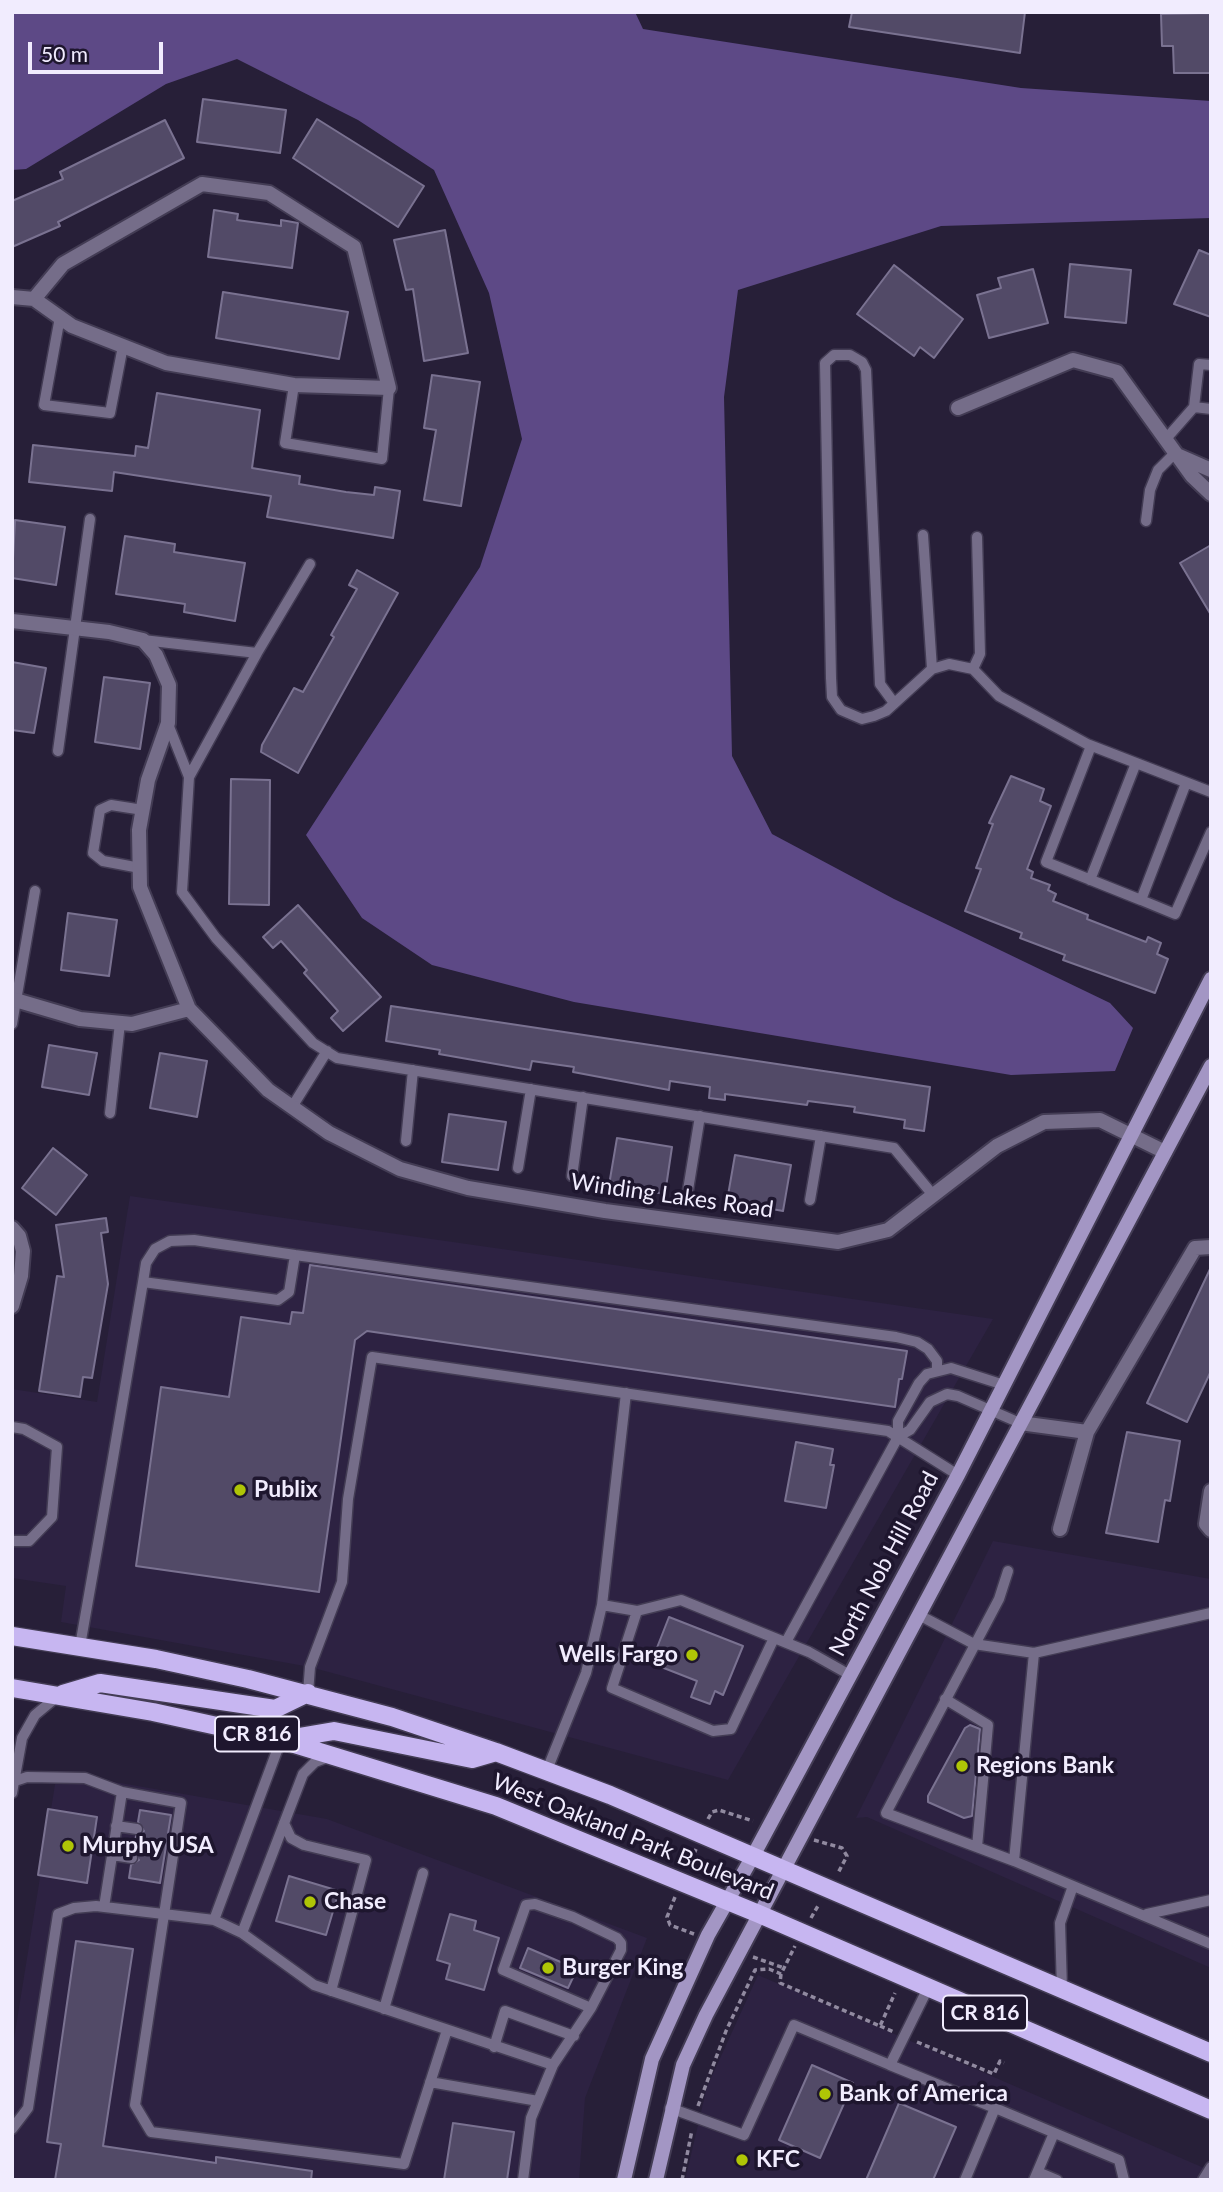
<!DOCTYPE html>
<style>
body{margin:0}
#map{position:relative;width:1223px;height:2192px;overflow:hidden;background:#271f38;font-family:Lato,sans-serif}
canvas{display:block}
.frame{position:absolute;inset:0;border:14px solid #f1ecfe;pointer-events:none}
.scale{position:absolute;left:28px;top:42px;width:135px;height:32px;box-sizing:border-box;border:4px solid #f1ecfe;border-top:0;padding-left:9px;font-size:21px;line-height:24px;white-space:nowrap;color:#f1ecfe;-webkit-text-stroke:5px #1e162e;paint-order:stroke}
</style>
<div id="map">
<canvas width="1223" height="2192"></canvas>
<div class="frame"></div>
<div class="scale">50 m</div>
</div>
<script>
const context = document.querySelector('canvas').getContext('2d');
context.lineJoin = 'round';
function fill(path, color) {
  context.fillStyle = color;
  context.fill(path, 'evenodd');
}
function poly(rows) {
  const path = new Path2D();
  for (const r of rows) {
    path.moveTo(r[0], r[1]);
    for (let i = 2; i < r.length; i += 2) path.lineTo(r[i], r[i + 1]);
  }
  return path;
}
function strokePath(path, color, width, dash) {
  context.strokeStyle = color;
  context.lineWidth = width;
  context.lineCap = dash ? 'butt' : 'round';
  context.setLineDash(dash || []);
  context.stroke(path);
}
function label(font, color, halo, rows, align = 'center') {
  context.font = font + ' Lato,sans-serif';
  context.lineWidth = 7;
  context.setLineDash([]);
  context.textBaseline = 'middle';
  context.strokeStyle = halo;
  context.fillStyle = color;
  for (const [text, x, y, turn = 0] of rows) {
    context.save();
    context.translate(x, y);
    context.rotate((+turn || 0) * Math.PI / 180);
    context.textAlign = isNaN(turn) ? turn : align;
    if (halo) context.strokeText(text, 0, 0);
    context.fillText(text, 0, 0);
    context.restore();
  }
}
fill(poly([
 [130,1196,993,1319,728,1780,310,1667,61,1622,66,1586,12,1578,12,1389,97,1402],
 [993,1541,1211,1579,1211,1968,867,1817,856,1818],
 [57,1772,327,1819,647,1938,585,2098,579,2180,12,2180,12,2051],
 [758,1975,1211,2171,1211,2180,685,2180,707,2087]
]), '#2d2242');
fill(poly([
 [12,12,635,12,643,29,1021,88,1211,101,1211,218,941,226,738,290,724,397,732,756,772,834,894,899,1110,1003,1133,1028,1115,1071,1011,1075,574,1002,432,965,362,918,306,835,480,567,522,439,489,293,434,170,358,120,237,59,166,84,26,169,12,170]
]), '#5d4986');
const building = poly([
 [852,12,1025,12,1020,53,849,27,852,12],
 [1211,13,1211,73,1174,73,1173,46,1162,46,1161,14,1211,13],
 [203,99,286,110,280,153,197,142,203,99],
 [317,119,424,186,398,227,293,158,317,119],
 [165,120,184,158,58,222,60,226,12,247,12,201,63,179,60,172,165,120],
 [214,210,238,214,237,220,281,226,281,220,298,223,292,268,208,257,214,210],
 [445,230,468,353,424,361,413,289,406,290,394,240,445,230],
 [1199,250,1211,255,1211,317,1174,304,1199,250],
 [1070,264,1131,270,1126,323,1065,317,1070,264],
 [894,265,963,319,934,358,920,347,914,356,857,314,894,265],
 [1033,269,1048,323,989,338,977,295,1001,288,998,278,1033,269],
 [223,292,348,312,339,359,216,338,223,292],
 [432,375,480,382,461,506,424,500,436,430,424,428,432,375],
 [157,393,260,410,252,468,300,476,299,484,346,492,374,495,375,487,400,491,393,538,267,517,271,496,114,472,112,491,29,482,33,445,135,456,136,446,148,448,157,393],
 [15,520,65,527,56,585,12,578,15,520],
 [125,536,175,544,174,552,245,563,235,621,184,612,185,604,116,594,125,536],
 [1211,545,1211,615,1180,563,1211,545],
 [357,570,398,593,298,773,261,752,262,745,294,688,303,692,334,637,331,635,357,589,349,585,357,570],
 [12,662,46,668,34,733,12,730,12,662],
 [104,677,150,683,140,749,95,742,104,677],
 [1011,776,1044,789,1040,801,1051,806,1027,869,1033,872,1031,878,1050,885,1048,890,1056,894,1053,901,1088,915,1087,919,1146,942,1148,937,1161,943,1157,954,1168,959,1155,993,1063,960,1065,955,1020,938,1022,933,965,911,981,869,976,868,993,824,989,823,1011,776],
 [231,779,270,780,269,905,229,904,231,779],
 [298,905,381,997,343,1031,331,1018,338,1011,304,973,307,970,281,941,273,948,263,937,298,905],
 [68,913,117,920,109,976,61,970,68,913],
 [391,1006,930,1087,924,1131,904,1128,905,1120,854,1112,855,1107,808,1101,807,1105,725,1094,725,1100,709,1098,710,1087,670,1081,669,1090,573,1072,574,1067,532,1061,530,1070,439,1054,440,1050,386,1041,391,1006],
 [49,1045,97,1053,89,1095,42,1087,49,1045],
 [160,1053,207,1061,197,1117,150,1108,160,1053],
 [449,1114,506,1122,498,1170,442,1162,449,1114],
 [617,1138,672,1147,665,1194,609,1185,617,1138],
 [53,1148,87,1175,56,1215,22,1188,53,1148],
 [735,1155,791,1165,783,1211,727,1201,735,1155],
 [106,1218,108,1232,101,1233,108,1284,92,1378,83,1377,80,1397,39,1391,57,1276,64,1277,56,1225,106,1218],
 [310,1265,907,1351,902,1379,899,1379,895,1407,367,1331,355,1340,319,1592,136,1566,161,1387,229,1397,241,1317,290,1324,292,1312,303,1313,310,1265],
 [1211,1267,1211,1371,1187,1422,1147,1403,1211,1267],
 [1127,1432,1180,1441,1170,1501,1165,1500,1158,1542,1106,1533,1127,1432],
 [796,1442,833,1449,830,1465,834,1465,826,1508,785,1501,796,1442],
 [669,1617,743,1646,723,1695,715,1691,710,1704,691,1697,697,1681,651,1663,669,1617],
 [970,1725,980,1729,972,1816,964,1818,928,1802,928,1796,965,1728,970,1725],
 [48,1809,97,1817,87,1883,38,1875,48,1809],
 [140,1810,171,1815,160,1883,129,1878,131,1865,139,1860,133,1851,136,1836,144,1831,138,1822,140,1810],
 [289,1876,339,1891,326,1935,276,1921,289,1876],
 [450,1914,476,1921,474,1930,499,1938,484,1990,446,1979,450,1964,437,1960,450,1914],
 [76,1941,133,1949,103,2146,216,2163,216,2157,312,2171,311,2180,55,2180,61,2144,47,2142,76,1941],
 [528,1948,577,1969,568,1988,520,1968,528,1948],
 [812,2065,853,2083,820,2158,779,2140,812,2065],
 [899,2103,956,2127,933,2180,866,2180,899,2103],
 [453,2123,514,2132,507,2180,444,2180,453,2123]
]);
fill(building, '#524a67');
strokePath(building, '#7a7291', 2);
const lane = poly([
 [60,317,44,405,110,413,123,346],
 [294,385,285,443,382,459,389,388],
 [1194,407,1211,409],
 [1165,440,1194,407,1199,364,1211,365],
 [1146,521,1150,490,1158,470,1175,453],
 [923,535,932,669],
 [143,640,257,653,310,564],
 [973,669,980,654,977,537],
 [894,703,880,684,866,370,862,362,850,355,834,355,825,363,831,678,832,697,841,710,862,719,874,716,886,711,932,669,949,664,973,669,999,696,1087,744,1211,792],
 [168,724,189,777,257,653],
 [1091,746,1046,862,1141,900,1186,783],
 [58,751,90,519],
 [189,777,182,892,216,938,313,1043,337,1058,894,1148,933,1195],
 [140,868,103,861,93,853,100,810,111,805,143,810],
 [1090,880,1136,763],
 [1141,900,1175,914,1211,832],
 [12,1024,35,891],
 [292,1107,327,1051],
 [110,1113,120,1023],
 [406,1141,413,1070],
 [518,1168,531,1089],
 [572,1176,583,1097],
 [688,1190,700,1116],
 [810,1200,821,1136],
 [295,1255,896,1337,917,1342,928,1349,937,1361,937,1370],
 [12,1427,24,1429,57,1447,52,1517,29,1541,12,1541],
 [898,1437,898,1421,919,1383,927,1374,951,1368,1004,1385],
 [1008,1571,999,1599,886,1813,1014,1861],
 [602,1605,626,1393],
 [637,1611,612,1688,713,1731,731,1729,774,1638],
 [919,1615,974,1644,1034,1653,1211,1613],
 [786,1642,898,1437,910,1430,930,1402,947,1394,958,1396,1020,1423],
 [80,1646,112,1464,143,1282,146,1263,155,1249,170,1241,194,1240,295,1255,289,1292,278,1300,143,1282],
 [1034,1653,1014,1861,1211,1944],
 [308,1693,310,1667,342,1582,348,1499,372,1357,888,1431,958,1475],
 [945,1699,988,1725,977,1847],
 [547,1770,586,1673,602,1605,637,1611,681,1600,809,1652,850,1675],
 [12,1782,27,1777,85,1778,122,1792],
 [12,1793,22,1738,35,1715,59,1695],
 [284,1823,291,1838,304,1845,366,1860,331,1991],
 [116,1826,137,1829],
 [112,1855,132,1858],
 [104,1907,122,1792,181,1803,135,2105,151,2132,404,2164,447,2030],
 [1147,1914,1211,1900],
 [214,1920,281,1740],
 [242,1933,303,1774,315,1762,328,1757],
 [1062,1989,1060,1923,1073,1886],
 [384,2009,423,1873],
 [494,2047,505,2011,574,2036],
 [553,2065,591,2008,621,1950,621,1943,617,1938,573,1917,535,1904,526,1905,503,1970,591,2008],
 [890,2065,995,2108,965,2180],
 [430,2082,538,2101],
 [670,2108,744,2135,794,2025,890,2065,928,1988],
 [995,2108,1119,2160,1124,2180],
 [12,2129,28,2108,58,1914,74,1908,96,1906,214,1920,242,1933,314,1985,553,2065,531,2118,523,2180],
 [1038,2172,1057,2180],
 [1034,2180,1054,2133],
 [1203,2180,1211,2167]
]);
const street = poly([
 [202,184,269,193,354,247,389,388,294,385,166,363,72,326,34,299,63,264,202,184],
 [12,297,34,299],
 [958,408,1073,360,1117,372,1192,476,1211,494],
 [1179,456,1211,470],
 [12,621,109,632,143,640,156,655,169,685,168,723,148,780,139,830,140,887,189,1009,268,1090,329,1133,400,1169,468,1188,605,1211,838,1242,888,1230,997,1146,1044,1122,1100,1120,1165,1152],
 [12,999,80,1019,132,1024,189,1009],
 [12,1228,19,1236,23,1251,21,1276,12,1306],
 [1020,1423,1087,1432],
 [1211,1491,1206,1524,1211,1530],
 [1060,1529,1087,1432,1195,1248,1211,1247]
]);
const secondary = poly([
 [624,2180,652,2059,708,1935,753,1856,958,1475,1211,979],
 [656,2180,683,2065,706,2015,1211,1066]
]);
const primary = poly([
 [12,1636,156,1659,248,1679,392,1717,496,1752,610,1795,1211,2053],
 [12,1688,153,1712,281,1740,496,1806,759,1914,1211,2110],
 [63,1694,100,1683,275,1709,308,1693],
 [287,1739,334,1731,472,1759,496,1752]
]);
strokePath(lane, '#433c54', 13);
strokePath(street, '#433c54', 18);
strokePath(secondary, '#433c54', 18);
strokePath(primary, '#433c54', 21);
strokePath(poly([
 [708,1819,712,1812,719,1810,753,1821],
 [814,1840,842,1848,847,1856,838,1873],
 [688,1868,696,1849],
 [675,1897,667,1917,670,1925,694,1934],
 [811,1918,819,1904],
 [753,1957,784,1968],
 [781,1974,780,1983,880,2026,895,1993],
 [880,2026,894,2032],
 [917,2042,994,2074,1000,2061,1004,2063],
 [698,2106,726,2031,755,1970,769,1969,781,1974,795,1946],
 [682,2180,692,2130]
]), '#918aa0', 3.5, [5, 3.5]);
strokePath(lane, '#756d89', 10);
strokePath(street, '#756d89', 14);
strokePath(secondary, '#a396c4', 14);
strokePath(primary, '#c7b6f1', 18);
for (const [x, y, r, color] of [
 [240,1490,7,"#afc506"],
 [692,1655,7,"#afc506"],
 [962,1766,7,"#afc506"],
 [68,1846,7,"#afc506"],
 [310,1902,7,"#afc506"],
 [548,1968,7,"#afc506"],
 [825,2094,7,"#afc506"],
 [742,2160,7,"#afc506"]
]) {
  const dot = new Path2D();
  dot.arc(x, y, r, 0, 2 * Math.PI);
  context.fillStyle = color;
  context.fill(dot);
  strokePath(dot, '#1e162e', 2.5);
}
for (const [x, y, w] of [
 [257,1734,84],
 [985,2013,84]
]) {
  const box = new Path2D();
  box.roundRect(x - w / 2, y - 17.5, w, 35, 5);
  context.fillStyle = '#1e162e';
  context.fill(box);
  strokePath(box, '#f1ecfe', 2);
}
label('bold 21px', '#f1ecfe', null, [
 ["CR 816",257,1734],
 ["CR 816",985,2013]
]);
label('23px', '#f1ecfe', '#1e162e', [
 ["Winding Lakes Road",672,1196,8],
 ["North Nob Hill Road",884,1564,-62],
 ["West Oakland Park Boulevard",633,1837,22]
]);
label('bold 23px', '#f1ecfe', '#1e162e', [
 ["Publix",254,1490],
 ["Wells Fargo",678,1655,"right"],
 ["Regions Bank",976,1766],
 ["Murphy USA",82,1846],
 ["Chase",324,1902],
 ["Burger King",562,1968],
 ["Bank of America",839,2094],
 ["KFC",756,2160]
], 'left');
</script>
